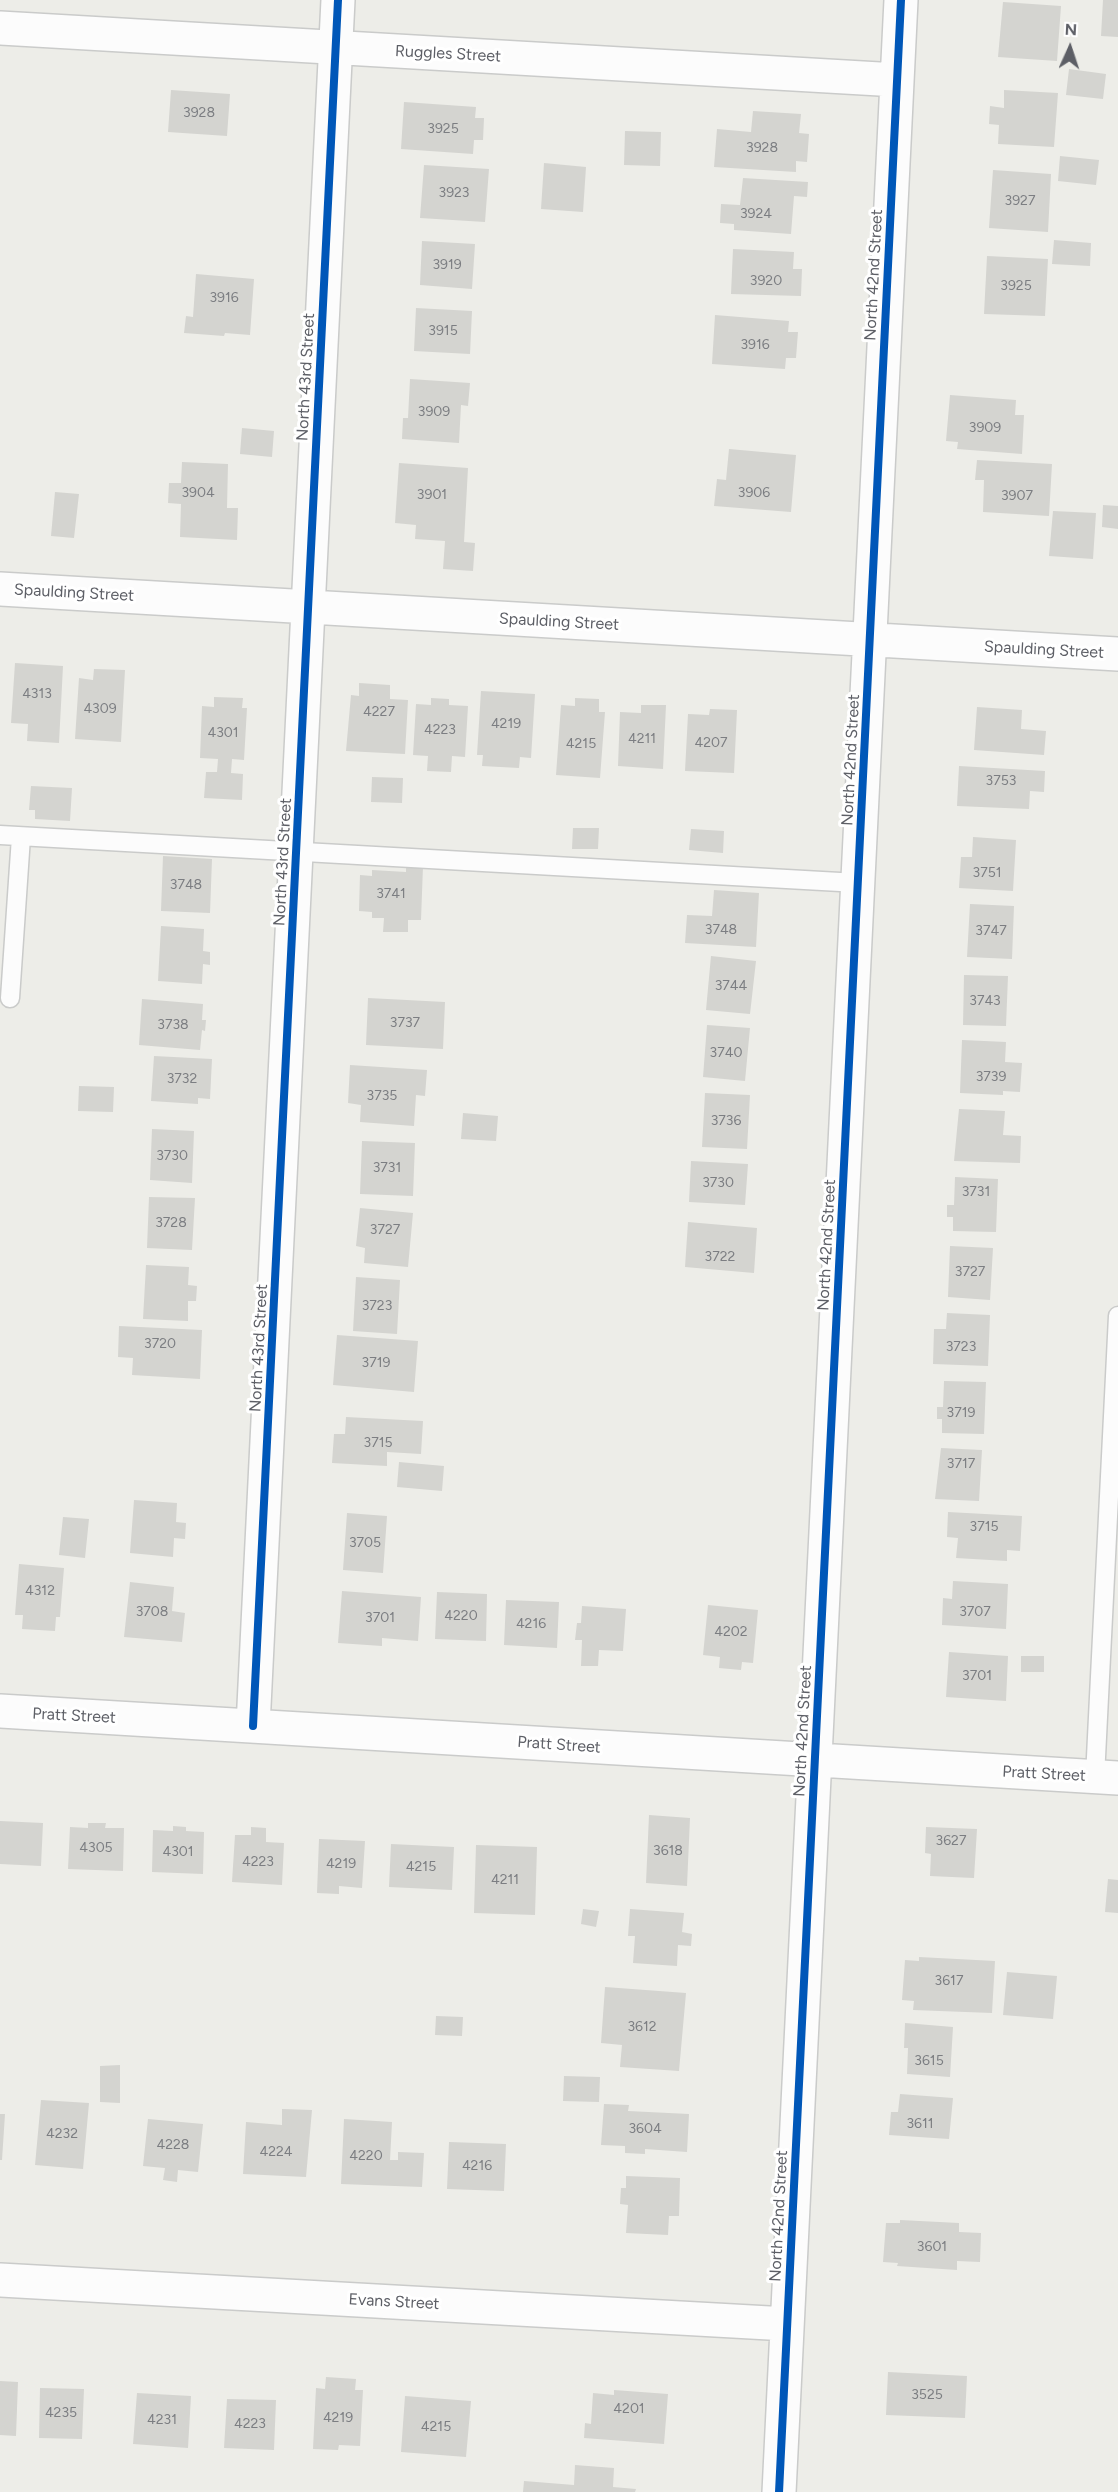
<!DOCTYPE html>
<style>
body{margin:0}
#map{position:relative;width:1118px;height:2492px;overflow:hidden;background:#edede8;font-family:Figtree,sans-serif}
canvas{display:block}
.north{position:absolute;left:1040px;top:18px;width:60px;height:60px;-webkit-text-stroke:4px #fff;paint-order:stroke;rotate:3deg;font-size:16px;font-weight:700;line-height:24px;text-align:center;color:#5d5f66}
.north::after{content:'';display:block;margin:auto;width:21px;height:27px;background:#5d5f66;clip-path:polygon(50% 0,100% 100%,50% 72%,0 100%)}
</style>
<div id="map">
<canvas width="1118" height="2492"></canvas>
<div class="north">N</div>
</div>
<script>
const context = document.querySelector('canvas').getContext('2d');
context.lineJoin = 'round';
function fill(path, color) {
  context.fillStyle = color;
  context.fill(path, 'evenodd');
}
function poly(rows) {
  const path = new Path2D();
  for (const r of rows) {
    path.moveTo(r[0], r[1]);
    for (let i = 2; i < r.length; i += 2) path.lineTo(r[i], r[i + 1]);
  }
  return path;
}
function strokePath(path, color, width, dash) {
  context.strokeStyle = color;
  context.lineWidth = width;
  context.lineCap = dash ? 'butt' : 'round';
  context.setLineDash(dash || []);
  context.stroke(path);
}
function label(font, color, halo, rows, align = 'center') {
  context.font = font + ' Figtree,sans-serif';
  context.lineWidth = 6;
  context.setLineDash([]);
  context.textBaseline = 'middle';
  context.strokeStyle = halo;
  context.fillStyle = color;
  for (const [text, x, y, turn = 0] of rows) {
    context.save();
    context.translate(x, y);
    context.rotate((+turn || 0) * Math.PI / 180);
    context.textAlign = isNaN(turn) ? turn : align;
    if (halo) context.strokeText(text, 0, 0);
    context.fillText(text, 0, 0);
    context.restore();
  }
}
fill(poly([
 [1103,0,1118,0,1118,37,1101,36],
 [1003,2,1061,6,1057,61,998,57],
 [1069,69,1106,74,1103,99,1066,95],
 [171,90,230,94,227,136,168,132],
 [1004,90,1058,93,1054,147,998,144,999,125,989,124,990,106,1004,108],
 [404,102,476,107,475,118,484,118,483,140,474,140,473,154,401,149],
 [753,111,801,114,799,133,809,134,807,162,796,161,796,172,714,167,717,129,751,132],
 [625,131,661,132,660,166,624,165],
 [1060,156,1099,160,1096,185,1058,181],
 [544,163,586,167,583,212,541,209],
 [424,165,489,169,485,222,420,218],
 [993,170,1051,174,1048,232,989,228],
 [743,178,808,182,807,197,794,196,791,234,734,230,734,224,720,223,721,204,740,205],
 [1054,240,1091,243,1090,266,1052,264],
 [422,241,475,244,472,289,420,285],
 [733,249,794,252,793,269,802,269,801,296,731,294],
 [987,256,1048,259,1045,316,984,314],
 [196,274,254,279,250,335,225,333,224,336,184,333,186,316,193,317],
 [416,308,472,311,470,354,414,351],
 [715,315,789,321,788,332,798,332,796,358,786,358,785,369,712,364],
 [410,379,470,383,468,406,461,405,459,443,402,439,403,418,408,418],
 [950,395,1016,400,1015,415,1024,415,1022,454,957,449,958,442,946,441],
 [242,428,274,431,272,457,240,454],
 [729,449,796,455,791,512,714,506,717,479,726,480],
 [977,460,1052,464,1049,516,983,512,984,480,975,480],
 [182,462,228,464,227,508,238,508,237,540,180,537,181,504,168,503,169,483,181,483],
 [399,463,468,468,464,542,475,543,473,571,443,569,445,541,415,539,416,525,395,523],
 [55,492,79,494,74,538,51,536],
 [1103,505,1118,506,1118,529,1102,527],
 [1053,511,1096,513,1093,559,1049,556],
 [15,663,63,666,59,743,27,741,28,724,11,723],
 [94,669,125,670,121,742,75,739,79,678,93,680],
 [359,683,390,685,390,699,408,700,405,754,346,751,351,695,359,696],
 [481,691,535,694,531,758,520,757,519,768,482,766,483,755,477,755],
 [214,697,243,698,242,708,247,708,244,760,232,759,231,773,243,774,242,800,204,798,206,772,217,772,218,759,200,758,202,706,214,707],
 [431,698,449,699,449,705,468,706,465,757,452,756,451,772,427,771,428,756,413,755,416,704,431,705],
 [575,698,599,699,599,712,605,712,600,778,556,775,561,705,575,706],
 [641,705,666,705,663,769,618,766,620,712,641,713],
 [977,707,1022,710,1021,729,1046,731,1044,755,974,750],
 [710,709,737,710,734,773,685,771,688,714,709,715],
 [959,766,1045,771,1044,792,1030,791,1029,809,957,806],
 [372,777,403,778,402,803,371,802],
 [31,786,72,788,70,821,35,819,35,810,29,810],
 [573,828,599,828,598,849,572,849],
 [691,829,724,831,723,853,689,850],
 [973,837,1016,840,1013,891,959,888,961,857,972,857],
 [163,856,212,859,210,913,161,911],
 [406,865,423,866,421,920,408,920,408,932,383,932,384,918,372,918,372,912,359,911,360,875,372,876,372,870,406,872],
 [714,890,759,893,756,947,685,943,687,915,712,916],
 [970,904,1014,906,1012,959,967,957],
 [161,926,204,929,203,951,210,952,210,965,203,964,202,984,158,981],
 [711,956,756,961,750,1014,706,1010],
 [964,975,1008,976,1006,1026,963,1025],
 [368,998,445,1002,443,1049,366,1045],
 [142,999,203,1004,202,1020,206,1020,205,1031,202,1030,200,1050,139,1045],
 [707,1025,750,1028,745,1081,703,1077],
 [962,1040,1006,1042,1005,1062,1022,1063,1020,1092,1003,1091,1003,1095,960,1093],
 [154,1056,212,1059,210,1099,198,1098,198,1104,151,1101],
 [350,1065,427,1070,425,1096,416,1095,414,1126,360,1122,361,1105,348,1103],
 [79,1086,114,1087,113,1112,78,1111],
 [705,1093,750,1095,747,1149,702,1147],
 [959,1109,1005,1111,1003,1135,1021,1136,1020,1163,954,1161],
 [463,1113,498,1116,496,1141,461,1139],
 [152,1129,194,1131,192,1183,150,1180],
 [362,1141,415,1143,413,1196,360,1194],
 [691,1161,748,1164,745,1205,689,1202],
 [955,1177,998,1179,996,1232,953,1231,953,1217,947,1217,947,1205,954,1205],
 [149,1197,195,1198,192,1250,147,1248],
 [360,1208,413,1213,408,1267,364,1263,365,1248,356,1246],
 [688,1222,757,1228,754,1273,685,1267],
 [950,1246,993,1248,990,1300,948,1297],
 [146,1265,189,1267,188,1285,197,1286,196,1301,188,1301,188,1321,143,1319],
 [356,1277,400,1280,397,1334,353,1331],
 [947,1313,990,1315,988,1366,933,1364,934,1329,946,1329],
 [119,1326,202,1330,200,1379,132,1375,133,1358,118,1357],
 [337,1335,418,1341,414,1392,333,1385],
 [944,1381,986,1382,984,1434,942,1433,942,1419,937,1419,937,1407,943,1407],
 [346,1417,423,1421,421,1454,387,1452,387,1466,332,1463,334,1434,345,1434],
 [941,1448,982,1450,979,1501,935,1499],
 [399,1462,444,1466,442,1491,397,1487],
 [134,1500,177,1503,176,1522,186,1523,185,1539,174,1538,173,1557,130,1553],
 [948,1512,1022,1516,1020,1551,1007,1550,1007,1561,956,1558,958,1538,947,1537],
 [347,1513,387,1516,383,1573,343,1570],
 [63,1517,89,1519,85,1558,59,1555],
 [19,1564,64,1568,60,1617,56,1617,55,1631,22,1629,23,1615,15,1615],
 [953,1581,1008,1584,1006,1629,942,1625,943,1598,952,1599],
 [130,1582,174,1587,172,1611,185,1613,182,1642,124,1637],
 [342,1591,421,1597,418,1641,382,1638,382,1646,338,1643],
 [437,1592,487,1594,486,1641,435,1639],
 [506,1600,559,1602,557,1648,504,1645],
 [708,1605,758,1610,753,1663,742,1662,741,1670,719,1668,720,1657,703,1655],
 [582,1606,626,1609,623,1651,599,1650,598,1666,581,1666,582,1640,575,1640,577,1623,581,1623],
 [949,1652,1008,1656,1006,1701,946,1697],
 [1021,1656,1044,1656,1044,1672,1021,1672],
 [649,1815,690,1818,687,1886,646,1883],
 [0,1821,43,1823,41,1866,0,1864],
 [88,1823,106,1823,105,1828,124,1828,123,1871,68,1869,70,1827,88,1828],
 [173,1826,186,1827,186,1831,204,1832,203,1874,152,1872,153,1830,173,1831],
 [251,1827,266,1828,266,1842,284,1843,282,1885,232,1882,235,1835,251,1835],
 [926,1827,977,1829,974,1878,930,1876,931,1854,925,1853],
 [319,1839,365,1841,362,1888,339,1886,339,1894,317,1893],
 [391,1844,454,1847,452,1890,389,1887],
 [476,1845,537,1847,535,1915,474,1913],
 [1108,1879,1118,1880,1118,1913,1105,1912],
 [583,1909,599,1911,596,1927,581,1924],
 [630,1909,684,1913,682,1932,692,1934,691,1946,678,1945,677,1966,633,1963,635,1936,628,1936],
 [919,1957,995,1961,992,2013,913,2010,914,2001,902,2000,905,1960,919,1961],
 [1007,1972,1057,1976,1053,2019,1003,2015],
 [605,1987,686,1993,679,2071,620,2067,622,2045,601,2043],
 [436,2016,463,2017,462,2036,435,2035],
 [905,2023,953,2027,950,2077,907,2074,908,2048,904,2048],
 [120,2065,120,2103,100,2102,100,2066],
 [564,2076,600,2077,599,2102,563,2101],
 [900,2094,953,2098,949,2139,889,2135,891,2112,898,2112],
 [41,2100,89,2103,83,2169,35,2165],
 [604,2104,629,2105,628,2111,689,2114,687,2152,645,2149,645,2154,625,2153,625,2146,601,2145],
 [282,2109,312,2110,306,2177,243,2174,246,2122,282,2125],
 [0,2114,5,2114,2,2160,0,2160],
 [148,2119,203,2124,198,2172,178,2170,177,2182,163,2180,165,2168,143,2166],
 [344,2119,392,2122,390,2160,398,2160,398,2152,424,2153,422,2187,341,2184],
 [449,2142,506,2144,504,2191,447,2189],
 [626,2176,680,2178,679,2216,669,2216,668,2235,626,2233,628,2205,620,2204,621,2188,626,2188],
 [900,2220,959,2223,959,2232,981,2233,980,2262,957,2261,957,2270,897,2266,898,2263,883,2262,886,2223,900,2223],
 [888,2372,967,2376,965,2418,886,2415],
 [326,2377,356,2379,355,2390,363,2390,360,2446,339,2445,338,2450,313,2449,316,2388,325,2389],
 [0,2381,18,2382,16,2436,0,2435],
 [40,2388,84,2389,82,2439,39,2438],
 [614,2390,668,2394,664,2444,584,2438,585,2423,591,2424,593,2393,614,2395],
 [137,2393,191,2396,188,2448,133,2444],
 [405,2396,471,2401,466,2457,401,2452],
 [227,2399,276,2400,274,2450,224,2448],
 [575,2465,614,2468,613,2487,636,2489,635,2492,523,2492,524,2481,574,2485]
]), '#d4d4d0');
const lane = poly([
 [0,835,858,883],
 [10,998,21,837],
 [1095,1777,1118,1316]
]);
const street = poly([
 [0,28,897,80],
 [0,589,1118,654],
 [0,1711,1118,1778],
 [253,1726,338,0],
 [0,2280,787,2324],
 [779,2492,901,0]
]);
strokePath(lane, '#cacbca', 21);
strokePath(street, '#cacbca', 36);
strokePath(lane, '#fcfcfc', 18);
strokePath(street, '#fcfcfc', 33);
strokePath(poly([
 [253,1726,338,0],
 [779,2492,901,0]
]), '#0057b8', 8);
label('14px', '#7c7e82', null, [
 ["3928",199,113],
 ["3925",443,129],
 ["3928",762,148],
 ["3923",454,193],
 ["3927",1020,201],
 ["3924",756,214],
 ["3919",447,265],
 ["3920",766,281],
 ["3925",1016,286],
 ["3916",224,298],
 ["3915",443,331],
 ["3916",755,345],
 ["3909",434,412],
 ["3909",985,428],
 ["3904",198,493],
 ["3906",754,493],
 ["3901",432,495],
 ["3907",1017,496],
 ["4313",37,694],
 ["4309",100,709],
 ["4227",379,712],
 ["4219",506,724],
 ["4223",440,730],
 ["4301",223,733],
 ["4211",642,739],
 ["4207",711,743],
 ["4215",581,744],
 ["3753",1001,781],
 ["3751",987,873],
 ["3748",186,885],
 ["3741",391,894],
 ["3748",721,930],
 ["3747",991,931],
 ["3744",731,986],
 ["3743",985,1001],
 ["3737",405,1023],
 ["3738",173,1025],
 ["3740",726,1053],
 ["3739",991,1077],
 ["3732",182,1079],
 ["3735",382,1096],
 ["3736",726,1121],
 ["3730",172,1156],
 ["3731",387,1168],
 ["3730",718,1183],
 ["3731",976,1192],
 ["3728",171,1223],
 ["3727",385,1230],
 ["3722",720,1257],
 ["3727",970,1272],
 ["3723",377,1306],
 ["3720",160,1344],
 ["3723",961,1347],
 ["3719",376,1363],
 ["3719",961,1413],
 ["3715",378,1443],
 ["3717",961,1464],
 ["3715",984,1527],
 ["3705",365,1543],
 ["4312",40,1591],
 ["3708",152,1612],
 ["3707",975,1612],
 ["4220",461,1616],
 ["3701",380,1618],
 ["4216",531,1624],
 ["4202",731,1632],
 ["3701",977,1676],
 ["3627",951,1841],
 ["4305",96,1848],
 ["3618",668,1851],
 ["4301",178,1852],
 ["4223",258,1862],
 ["4219",341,1864],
 ["4215",421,1867],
 ["4211",505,1880],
 ["3617",949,1981],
 ["3612",642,2027],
 ["3615",929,2061],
 ["3611",920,2124],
 ["3604",645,2129],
 ["4232",62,2134],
 ["4228",173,2145],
 ["4224",276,2152],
 ["4220",366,2156],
 ["4216",477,2166],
 ["3601",932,2247],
 ["3525",927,2395],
 ["4201",629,2409],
 ["4235",61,2413],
 ["4219",338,2418],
 ["4231",162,2420],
 ["4223",250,2424],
 ["4215",436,2427]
]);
label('16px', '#5d5f66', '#fff', [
 ["Ruggles Street",448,54,3],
 ["North 42nd Street",874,275,-87],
 ["North 43rd Street",306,377,-87],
 ["Spaulding Street",74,593,3],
 ["Spaulding Street",559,622,3],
 ["Spaulding Street",1044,650,3],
 ["North 42nd Street",851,760,-87],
 ["North 43rd Street",283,862,-87],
 ["North 42nd Street",827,1245,-87],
 ["North 43rd Street",259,1348,-87],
 ["Pratt Street",74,1716,3],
 ["North 42nd Street",803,1731,-87],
 ["Pratt Street",559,1745,4],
 ["Pratt Street",1044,1774,3],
 ["North 42nd Street",779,2216,-87],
 ["Evans Street",394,2302,3]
]);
</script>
